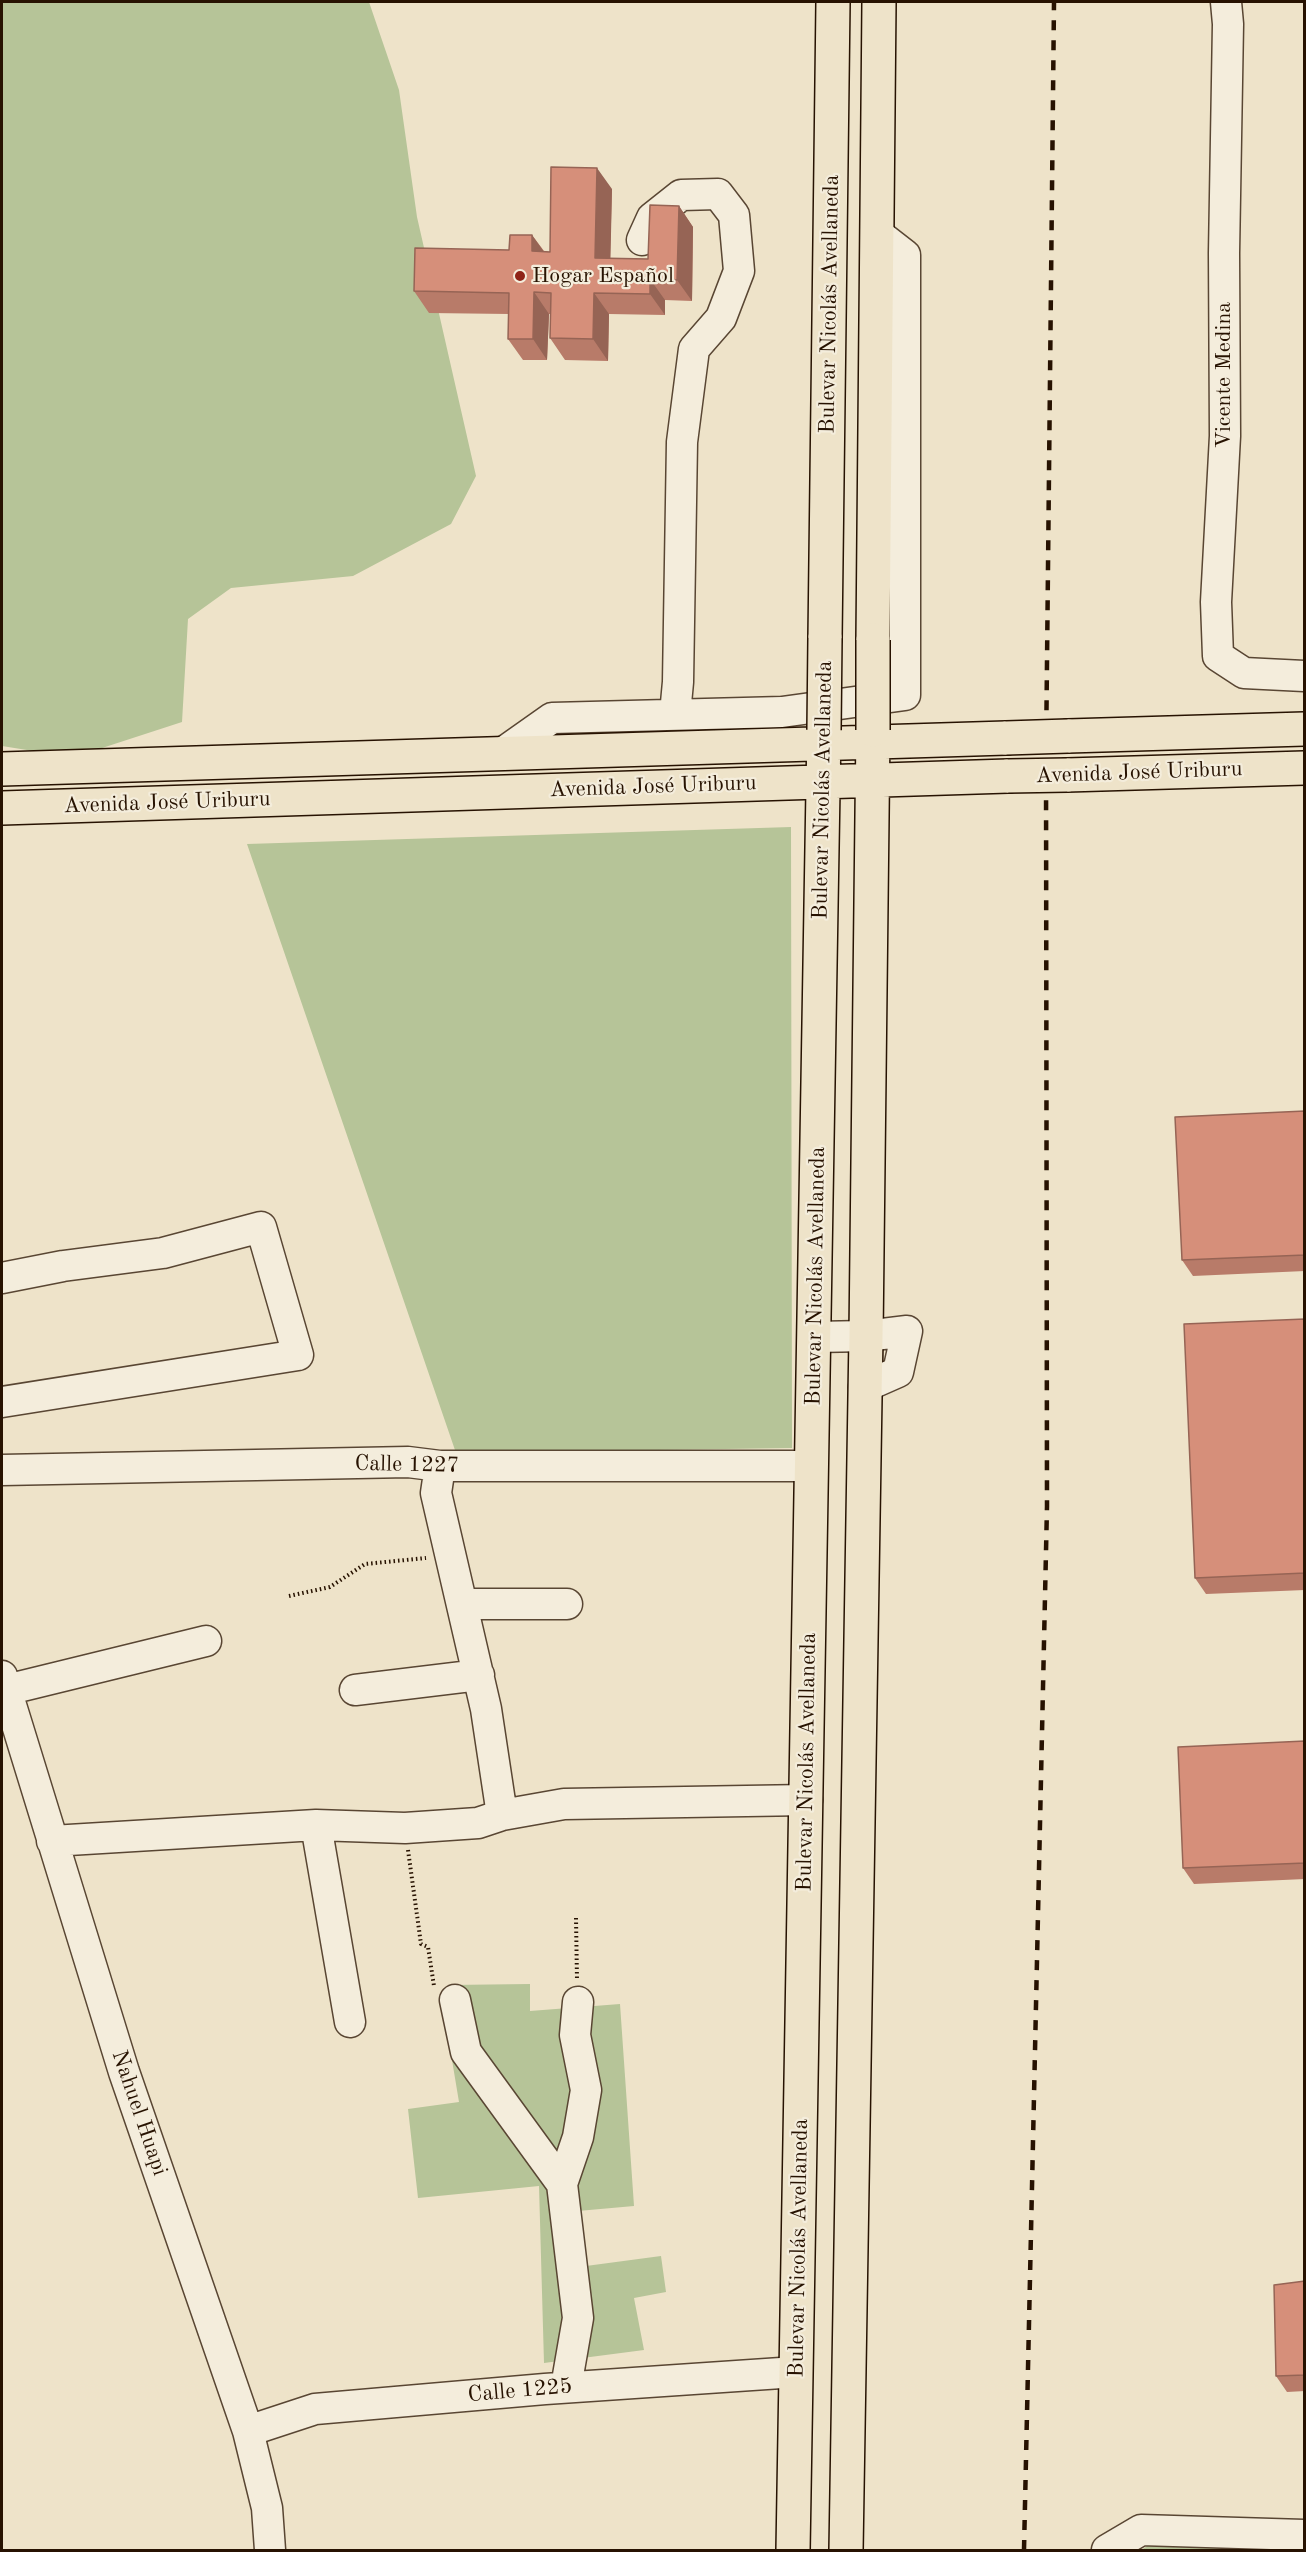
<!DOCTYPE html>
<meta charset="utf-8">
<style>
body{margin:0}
#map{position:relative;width:1306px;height:2552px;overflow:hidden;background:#eee3c9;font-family:"Old Standard TT",serif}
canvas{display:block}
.frame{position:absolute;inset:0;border:3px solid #271201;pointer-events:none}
</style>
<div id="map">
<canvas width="1306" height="2552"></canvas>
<div class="frame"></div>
</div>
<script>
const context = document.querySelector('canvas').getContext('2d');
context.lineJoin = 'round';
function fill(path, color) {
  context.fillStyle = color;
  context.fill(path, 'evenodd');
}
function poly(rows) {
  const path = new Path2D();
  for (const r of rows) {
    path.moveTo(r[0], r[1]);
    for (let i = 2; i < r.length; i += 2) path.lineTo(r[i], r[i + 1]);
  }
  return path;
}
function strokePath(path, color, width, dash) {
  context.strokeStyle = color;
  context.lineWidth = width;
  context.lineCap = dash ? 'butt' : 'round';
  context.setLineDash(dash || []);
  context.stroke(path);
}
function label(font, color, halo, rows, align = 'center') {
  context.font = font + ' "Old Standard TT",serif';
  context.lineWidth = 4.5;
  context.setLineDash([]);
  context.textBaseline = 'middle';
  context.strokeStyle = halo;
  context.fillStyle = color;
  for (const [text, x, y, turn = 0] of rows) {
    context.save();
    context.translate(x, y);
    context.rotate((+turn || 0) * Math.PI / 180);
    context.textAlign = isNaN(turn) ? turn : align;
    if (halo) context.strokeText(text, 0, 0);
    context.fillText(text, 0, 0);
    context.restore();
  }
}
fill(poly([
 [2,2,369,2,399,90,417,217,476,476,451,524,353,576,231,588,188,619,182,722,99,749,58,755,2,746],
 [791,827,792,1448,456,1453,247,844],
 [530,1984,530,2011,620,2004,634,2206,578,2211,586,2266,661,2256,666,2292,634,2298,644,2350,544,2363,539,2186,418,2198,408,2109,459,2102,443,2006,449,1985],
 [1154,2542,1304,2550,1141,2550]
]), '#b6c498');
const minor = poly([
 [1226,2,1228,24,1224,253,1225,436,1216,602,1218,656,1244,673,1304,676],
 [642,240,652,218,681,195,718,194,734,215,739,271,721,318,694,349,682,442,678,682,675,714],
 [501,754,552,718,782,712,905,695,905,255,878,234],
 [2,1278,63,1266,163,1253,261,1227,298,1355,2,1402],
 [815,1337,866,1336,907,1331,898,1372,864,1387],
 [440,1466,436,1493,486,1709,502,1815],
 [2,1470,408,1462,440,1466,812,1466],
 [463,1604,567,1604],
 [2,1676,124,2072,248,2431,267,2508,270,2550],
 [6,1690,206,1641],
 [355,1690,479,1675],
 [316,1825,350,2022],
 [52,1841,316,1825,405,1828,478,1823,502,1815,564,1804,807,1800],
 [455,2000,466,2052,562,2184,578,2318,566,2387],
 [562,2184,578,2137,586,2090,575,2035,578,2002],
 [248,2431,315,2409,545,2389,796,2372],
 [1107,2550,1141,2530,1304,2535]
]);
const major = poly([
 [825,638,833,2],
 [873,640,879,2],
 [1068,736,1304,729],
 [2,769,1006,738],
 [1067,775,1304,768],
 [2,808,1008,776],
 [793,2550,824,730],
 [846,2550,866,1336,873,730]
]);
strokePath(minor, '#594633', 33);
strokePath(major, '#271201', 36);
strokePath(poly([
 [289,1596,330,1587,365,1564,426,1558],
 [408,1850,421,1944,428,1947,434,1986],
 [576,1918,577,1980]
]), '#271201', 4, [1.5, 3]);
strokePath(minor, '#f4eddc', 30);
strokePath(major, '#eee3c9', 33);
strokePath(poly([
 [1024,2550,1047,1506,1046,756,1054,2]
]), '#271201', 4.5, [10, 10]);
const majorBridge = poly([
 [824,730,825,638],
 [873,730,873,640],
 [1006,738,1068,736],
 [1008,776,1067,775]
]);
strokePath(majorBridge, '#271201', 36, []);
strokePath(majorBridge, '#eee3c9', 33);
fill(poly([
 [612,189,610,258,648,259,679,206,693,227,692,301,665,300,665,315,609,314,608,361,565,360,550,338,551,314,549,314,547,360,523,360,508,339,509,314,429,313,414,291,509,250,532,235,544,251,550,252],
 [1305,1111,1305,1271,1193,1276,1182,1260],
 [1305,1319,1305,1590,1206,1594,1195,1578],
 [1305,1741,1305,1879,1194,1884,1183,1868],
 [1305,2281,1305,2391,1287,2392,1276,2376]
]), '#b87b69');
fill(poly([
 [597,168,612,189,610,279,595,258],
 [679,206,693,227,692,301,677,280],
 [532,235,547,256,532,251],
 [650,279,665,300,665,315,650,294],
 [534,292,549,314,547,360,533,339],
 [594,293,609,314,608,361,593,339]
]), '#966455');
const building = poly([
 [551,167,597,168,595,258,648,259,650,205,679,206,677,280,650,279,650,294,594,293,593,339,550,338,551,293,534,292,533,339,508,339,509,293,414,291,415,248,509,250,510,235,532,235,532,251,550,252,551,167],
 [1305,1111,1305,1255,1182,1260,1175,1117,1305,1111],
 [1305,1319,1305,1573,1195,1578,1184,1324,1305,1319],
 [1305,1741,1305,1863,1183,1868,1178,1747,1305,1741],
 [1305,2281,1305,2375,1276,2376,1274,2285,1305,2281]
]);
fill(building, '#d68f7a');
strokePath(building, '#966455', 1.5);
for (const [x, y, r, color] of [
 [520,276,6,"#8f2418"]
]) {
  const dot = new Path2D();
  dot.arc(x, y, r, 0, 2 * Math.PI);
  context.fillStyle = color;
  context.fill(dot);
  strokePath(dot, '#f4eddc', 2);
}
label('22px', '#271201', '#f4eddc', [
 ["Hogar Español",532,276]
], 'left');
label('22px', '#271201', '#f4eddc', [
 ["Bulevar Nicolás Avellaneda",830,304,-89],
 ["Vicente Medina",1224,375,-90],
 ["Avenida José Uriburu",1139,773,-2],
 ["Avenida José Uriburu",653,787,-2],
 ["Bulevar Nicolás Avellaneda",823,790,-89],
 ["Avenida José Uriburu",167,803,-2],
 ["Bulevar Nicolás Avellaneda",816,1276,-89],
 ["Calle 1227",407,1465,1],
 ["Bulevar Nicolás Avellaneda",807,1762,-89],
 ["Nahuel Huapi",139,2113,71],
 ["Bulevar Nicolás Avellaneda",799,2248,-89],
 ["Calle 1225",520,2391,-5]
]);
</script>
